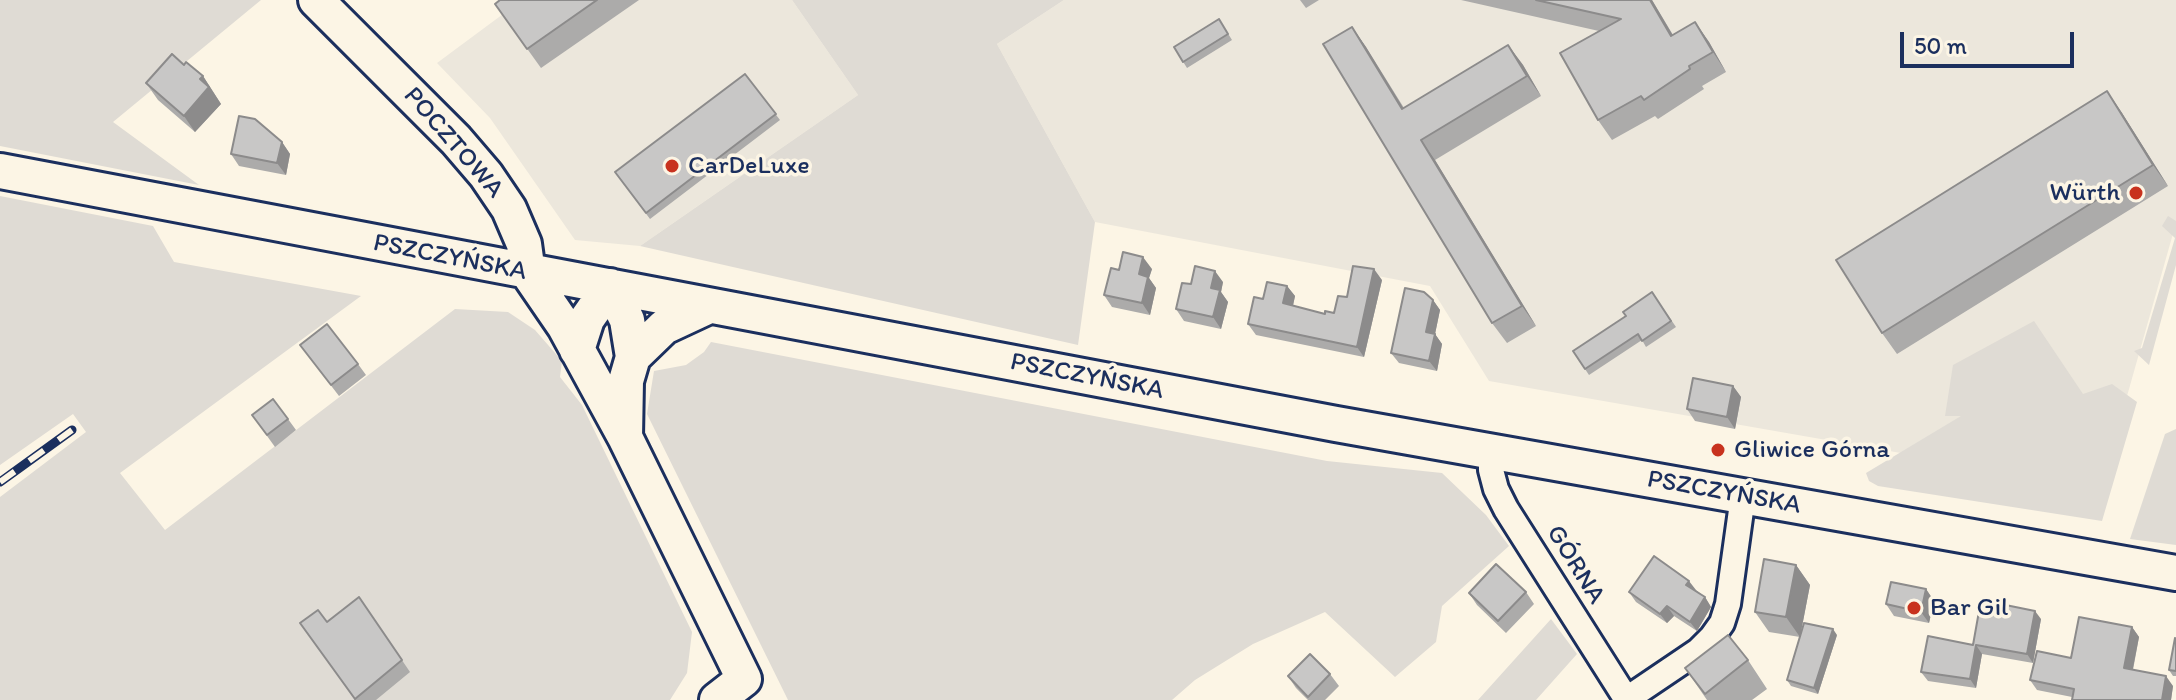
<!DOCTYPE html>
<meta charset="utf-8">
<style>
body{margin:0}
#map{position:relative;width:2176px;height:700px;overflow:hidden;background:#fcf5e5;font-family:Itim,sans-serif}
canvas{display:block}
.scale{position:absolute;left:1900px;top:32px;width:174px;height:36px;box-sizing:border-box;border:4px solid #1b2f5e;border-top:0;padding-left:10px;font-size:24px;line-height:28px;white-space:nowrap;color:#1b2f5e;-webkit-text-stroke:6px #fcf5e5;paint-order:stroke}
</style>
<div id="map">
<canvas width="2176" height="700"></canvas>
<div class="scale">50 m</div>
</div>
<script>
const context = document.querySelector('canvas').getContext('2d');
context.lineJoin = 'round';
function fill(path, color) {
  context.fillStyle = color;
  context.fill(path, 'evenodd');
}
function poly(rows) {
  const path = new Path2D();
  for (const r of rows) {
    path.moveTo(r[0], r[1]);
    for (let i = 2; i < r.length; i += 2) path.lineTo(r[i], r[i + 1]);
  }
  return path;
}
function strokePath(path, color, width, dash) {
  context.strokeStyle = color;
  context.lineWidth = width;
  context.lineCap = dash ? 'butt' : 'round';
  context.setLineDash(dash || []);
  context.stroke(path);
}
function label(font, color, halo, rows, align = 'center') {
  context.font = font + ' Itim,sans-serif';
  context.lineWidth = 7;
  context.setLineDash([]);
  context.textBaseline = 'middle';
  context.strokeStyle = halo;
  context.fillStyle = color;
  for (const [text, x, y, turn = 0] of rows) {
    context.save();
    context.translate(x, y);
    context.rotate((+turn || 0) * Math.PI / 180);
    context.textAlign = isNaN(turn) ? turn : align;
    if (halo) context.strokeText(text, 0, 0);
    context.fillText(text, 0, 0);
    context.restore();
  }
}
fill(poly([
 [522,0,792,0,858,95,640,246,575,240,490,118,437,63],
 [1064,0,2176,0,2176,223,2101,488,1489,381,1430,286,1095,222,997,44]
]), '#ece7dc');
fill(poly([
 [0,0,261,0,113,122,199,185,0,146],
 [792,0,1064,0,997,44,1095,222,1078,345,640,246,858,95],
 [0,196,153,226,174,262,361,296,120,473,165,530,455,309,508,312,535,330,562,361,560,377,582,405,692,632,687,673,670,700,0,700,0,497,86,432,73,414,0,465],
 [2168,216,2176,221,2176,265,2149,365,2134,351,2142,348,2175,238,2162,226],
 [2034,321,2083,394,2112,384,2137,402,2102,521,1878,486,1869,481,1866,473,1961,416,1945,416,1953,365],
 [711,342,1327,461,1442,473,1486,515,1509,546,1442,606,1436,642,1395,677,1325,612,1253,644,1195,680,1172,700,788,700,647,414,654,371,686,365,704,352],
 [2176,429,2176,545,2130,539,2165,434],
 [1551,619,1577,654,1536,700,1478,700]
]), '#dfdbd4');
const street = poly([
 [1491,453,1491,470,1496,489,1506,509,1627,700],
 [1627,699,1698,651,1712,637,1722,623,1728,604,1743,496]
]);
const secondary = poly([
 [316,0,456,140,486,175,509,209,524,244,528,273,565,327,625,437,744,679,717,700],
 [0,171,1336,424,2176,573],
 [610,286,627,320,633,357,626,381,625,437],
 [577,350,587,319,610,286],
 [633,357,664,327,709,306]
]);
strokePath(street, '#1b2f5e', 30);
strokePath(secondary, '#1b2f5e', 40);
strokePath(street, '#fcf5e5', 24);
strokePath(secondary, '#fcf5e5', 34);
const rail = poly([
 [0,482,72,430]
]);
strokePath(rail, '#1b2f5e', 9);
strokePath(rail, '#fcf5e5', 6, [18]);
fill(poly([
 [500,0,639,0,541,68,495,4],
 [1300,0,1319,0,1306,8],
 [1461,0,1652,0,1673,35,1695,22,1709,42,1726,72,1702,86,1704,89,1658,119,1655,116,1612,140,1598,120,1599,31],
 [1219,19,1232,40,1187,68,1174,47],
 [1352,27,1366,47,1404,108,1508,45,1523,65,1541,96,1435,160,1536,326,1507,343,1492,323],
 [184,65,203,76,221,104,195,132,158,100,146,83],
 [745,74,780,120,650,219,615,172],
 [2107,91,2122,113,2168,186,1897,354,1882,333],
 [282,142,290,154,286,175,239,166,231,154],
 [1152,269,1149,278,1156,288,1150,315,1112,307,1104,295,1119,270],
 [1382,280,1364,357,1256,335,1248,324,1263,299,1287,286,1295,296,1293,306,1325,314,1334,313,1347,297],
 [1223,282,1221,292,1228,302,1221,329,1184,321,1176,309],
 [1652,292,1676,327,1646,347,1642,340,1589,375,1573,351,1626,316],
 [1433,300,1440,310,1435,334,1442,344,1437,371,1399,363,1391,353],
 [300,345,358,364,366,375,339,396],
 [1733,386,1741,397,1735,429,1695,421,1687,409],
 [252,415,288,419,296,430,275,447],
 [1796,565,1810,585,1800,637,1769,632,1755,612],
 [1926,589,1934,601,1929,623,1894,616,1886,604],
 [1696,590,1705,597,1711,607,1697,631,1674,616,1667,623,1636,602,1629,592],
 [1526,592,1534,604,1506,633,1477,605,1469,593],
 [359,597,410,672,376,700,355,700,300,623,327,622],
 [2041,619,2033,663,1982,654,1976,688,1928,681,1921,672,1973,645],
 [2132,627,2139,637,2133,670,2173,686,2171,700,2072,700,2072,697,2037,690,2030,680],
 [1837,635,1818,694,1791,686,1787,680],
 [2176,639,2176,676,2173,676,2169,670],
 [1748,660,1767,689,1752,700,1707,700,1685,668],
 [1330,674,1339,686,1325,700,1308,700,1296,688,1288,676]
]), '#acabaa');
fill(poly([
 [1650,0,1652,0,1685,56,1671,36],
 [1695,22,1709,42,1726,72,1713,52],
 [1352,27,1366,47,1416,129,1402,109],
 [1508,45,1523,65,1541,96,1527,76],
 [203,76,221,104,195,132,184,116,200,79],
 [2107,91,2122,113,2168,186,2153,165],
 [1421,140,1435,160,1536,326,1522,306],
 [282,142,290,154,286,175,277,163],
 [1143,257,1152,269,1149,278,1156,288,1150,315,1142,303,1139,274],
 [1374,269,1382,280,1364,357,1357,347],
 [1215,271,1223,282,1221,292,1228,302,1221,329,1213,317,1211,288],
 [1287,286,1295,296,1291,314,1283,303],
 [1433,300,1440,310,1435,334,1442,344,1437,371,1429,361,1426,332],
 [1733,386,1741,397,1735,429,1727,417],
 [1796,565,1810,585,1800,637,1786,617],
 [1689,581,1696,590,1693,594,1686,585],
 [1926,589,1934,601,1929,623,1921,612],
 [1705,597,1711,607,1697,631,1690,622],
 [1667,606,1674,616,1667,623,1660,614],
 [2035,611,2041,619,2033,663,2027,654],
 [2132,627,2139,637,2131,678,2124,668],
 [1833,629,1837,635,1818,694,1814,688],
 [1976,645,1982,654,1976,688,1970,679],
 [2166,676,2173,686,2171,700,2162,700]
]), '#8c8b8b');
const building = poly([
 [500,0,597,0,527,49,495,4,500,0],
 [1536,0,1650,0,1671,36,1695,22,1713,52,1689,66,1690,69,1644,100,1641,96,1598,120,1560,53,1621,19,1536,0],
 [1219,19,1228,34,1183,62,1174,47,1219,19],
 [1352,27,1402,109,1508,45,1527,76,1421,140,1522,306,1492,323,1323,44,1352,27],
 [172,54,184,65,186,62,203,76,200,79,209,87,184,116,146,83,172,54],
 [745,74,776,114,646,213,615,172,745,74],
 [2107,91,2153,165,1882,333,1836,260,2107,91],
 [239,116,255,119,282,142,277,163,231,154,239,116],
 [1123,252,1143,257,1139,274,1148,277,1142,303,1104,295,1111,268,1119,270,1123,252],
 [1195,266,1215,271,1211,288,1220,290,1213,317,1176,309,1182,283,1191,284,1195,266],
 [1353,266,1374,269,1357,347,1248,324,1254,297,1263,299,1267,282,1287,286,1283,303,1325,314,1325,311,1334,313,1338,296,1347,297,1353,266],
 [1405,288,1424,292,1433,300,1426,332,1435,334,1429,361,1391,353,1405,288],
 [1652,292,1671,321,1642,341,1638,334,1585,369,1573,351,1626,316,1623,312,1652,292],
 [327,324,358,364,331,385,300,345,327,324],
 [1693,378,1733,386,1727,417,1687,409,1693,378],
 [273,399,288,419,267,435,252,415,273,399],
 [1654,556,1689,581,1686,585,1705,597,1690,622,1667,606,1660,614,1629,592,1654,556],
 [1764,559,1796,565,1786,617,1755,612,1764,559],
 [1496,564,1526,592,1498,621,1469,593,1496,564],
 [1891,582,1926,589,1921,612,1886,604,1891,582],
 [359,597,402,660,355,699,300,623,318,610,327,622,359,597],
 [1981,600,2035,611,2027,654,1976,645,1970,679,1921,672,1928,636,1973,645,1981,600],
 [2079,617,2132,627,2124,668,2166,676,2162,700,2072,700,2074,689,2030,680,2037,651,2071,658,2079,617],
 [1804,623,1833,629,1814,688,1787,680,1804,623],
 [1728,635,1748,660,1705,694,1685,668,1728,635],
 [2175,638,2176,639,2176,671,2169,670,2175,638],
 [1310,654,1330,674,1308,697,1288,676,1310,654]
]);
fill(building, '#c8c7c6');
strokePath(building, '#8c8b8b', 2);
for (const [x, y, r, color] of [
 [672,166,8,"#c8321e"],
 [2136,193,8,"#c8321e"],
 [1718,450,8,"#c8321e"],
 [1914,608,8,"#c8321e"]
]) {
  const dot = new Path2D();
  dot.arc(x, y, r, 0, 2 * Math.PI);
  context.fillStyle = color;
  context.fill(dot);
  strokePath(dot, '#fcf5e5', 3);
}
label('26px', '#1b2f5e', '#fcf5e5', [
 ["POCZTOWA",453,143,49],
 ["PSZCZYŃSKA",450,258,11],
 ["PSZCZYŃSKA",1087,377,11],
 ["PSZCZYŃSKA",1724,493,10],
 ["GÓRNA",1575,565,58]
]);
label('26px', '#1b2f5e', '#fcf5e5', [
 ["CarDeLuxe",688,166],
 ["Würth",2120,193,"right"],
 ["Gliwice Górna",1734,450],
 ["Bar Gil",1930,608]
], 'left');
</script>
